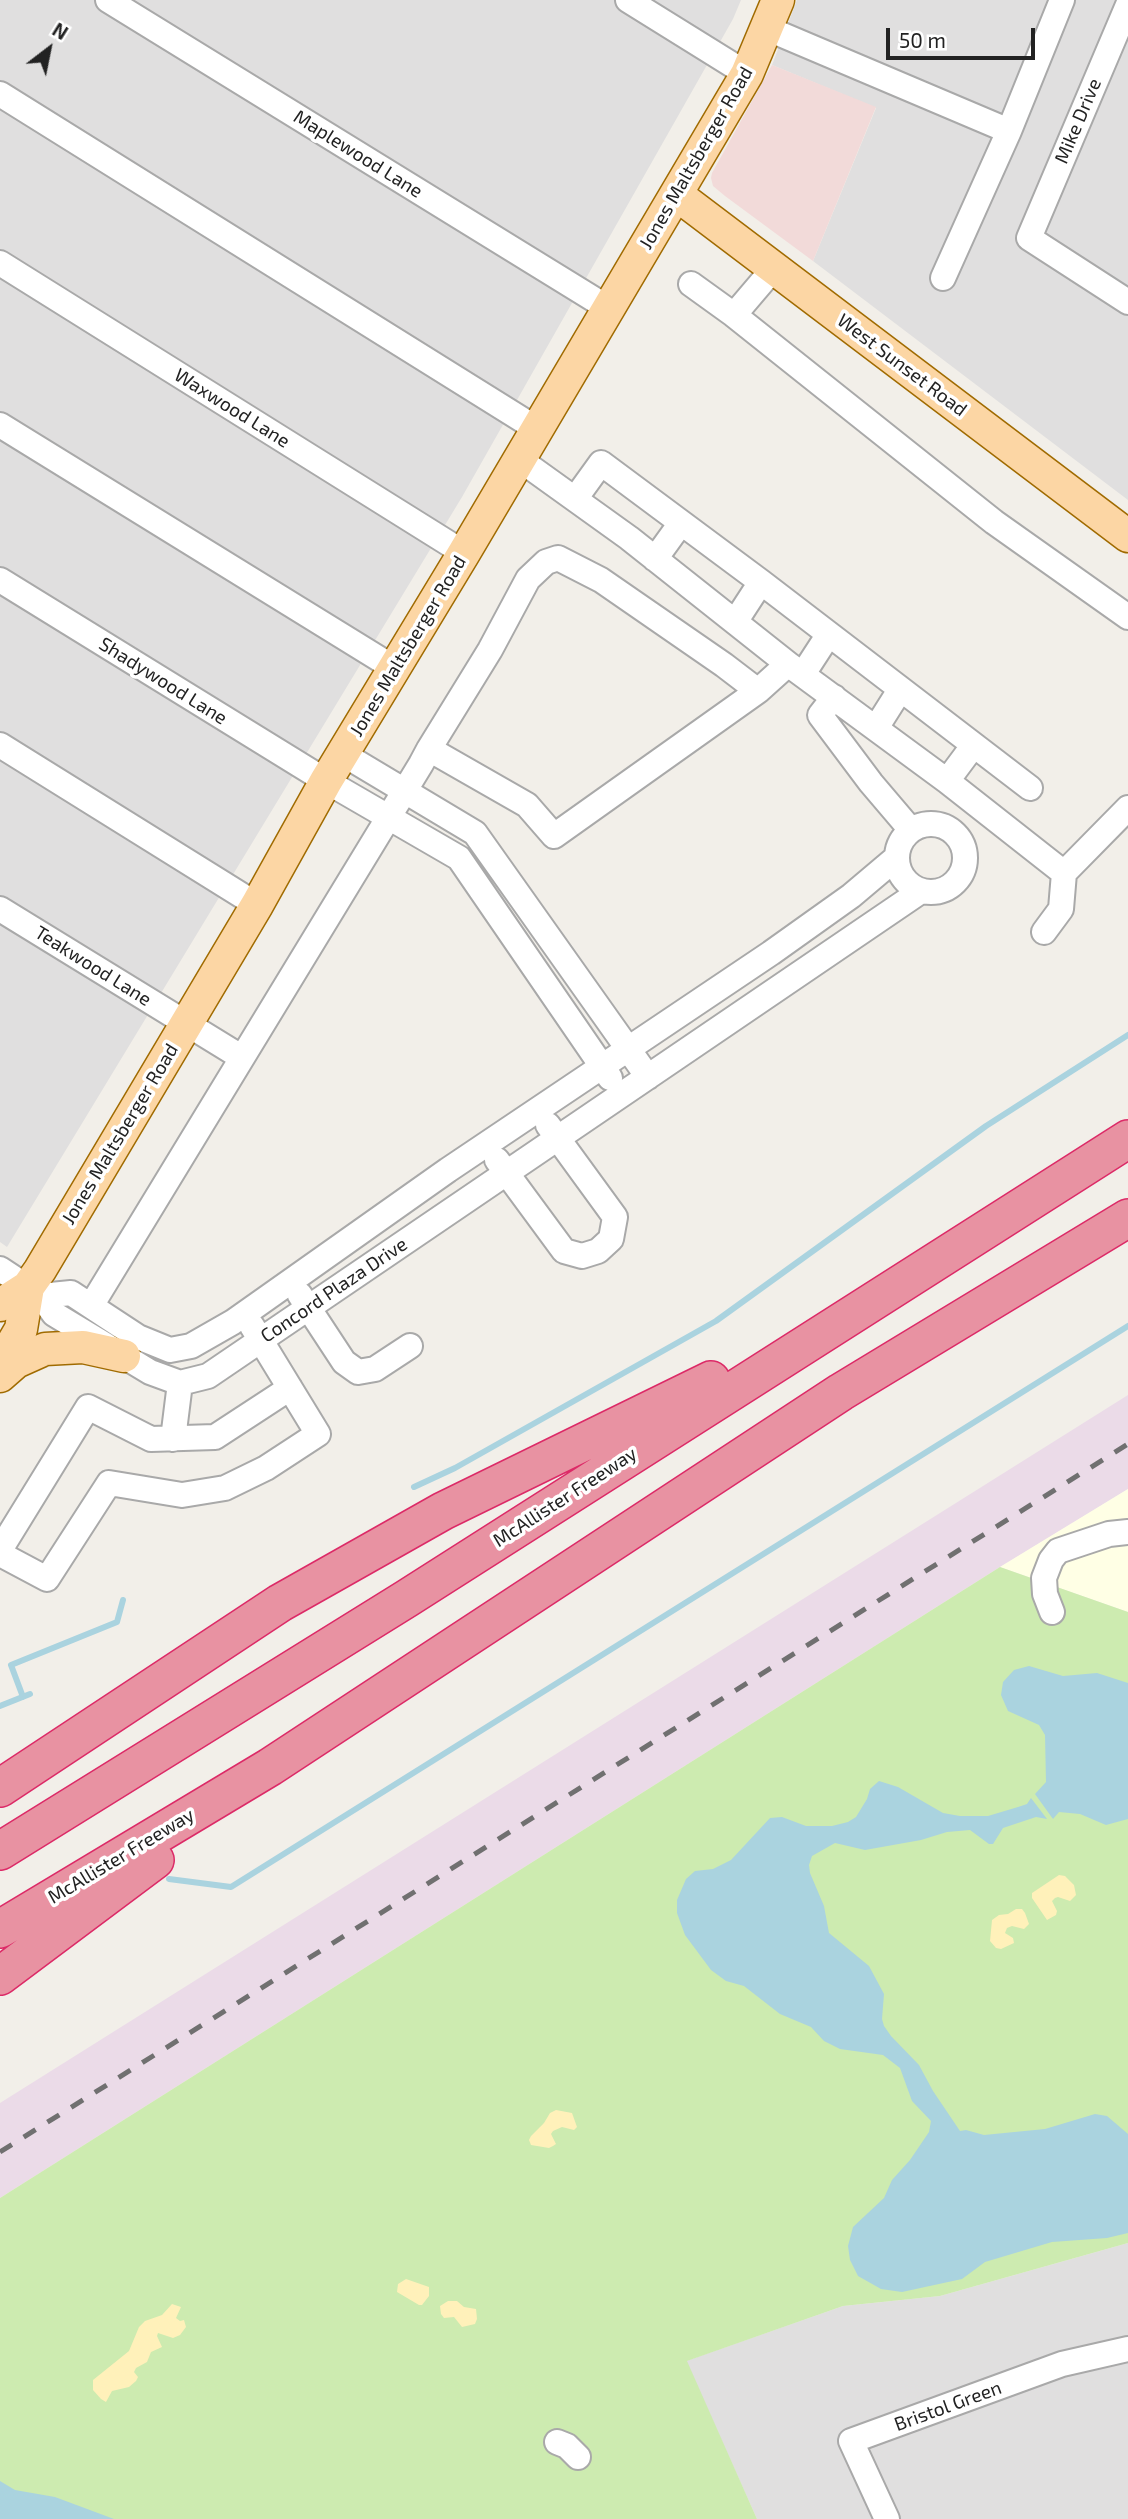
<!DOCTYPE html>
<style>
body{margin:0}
#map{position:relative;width:1128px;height:2519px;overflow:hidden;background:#f2efe9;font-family:"Exo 2",sans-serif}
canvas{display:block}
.north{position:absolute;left:14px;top:14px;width:70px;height:70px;-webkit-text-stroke:5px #fff;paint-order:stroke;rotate:32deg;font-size:19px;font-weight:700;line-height:28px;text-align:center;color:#222}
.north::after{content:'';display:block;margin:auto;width:24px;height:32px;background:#222;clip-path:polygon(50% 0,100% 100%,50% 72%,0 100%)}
.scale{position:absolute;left:886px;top:28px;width:149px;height:32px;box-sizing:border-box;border:4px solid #222;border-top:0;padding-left:9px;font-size:21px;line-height:24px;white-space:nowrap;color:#222;-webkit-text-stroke:5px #fff;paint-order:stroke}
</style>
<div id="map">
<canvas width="1128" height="2519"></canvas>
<div class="north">N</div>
<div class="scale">50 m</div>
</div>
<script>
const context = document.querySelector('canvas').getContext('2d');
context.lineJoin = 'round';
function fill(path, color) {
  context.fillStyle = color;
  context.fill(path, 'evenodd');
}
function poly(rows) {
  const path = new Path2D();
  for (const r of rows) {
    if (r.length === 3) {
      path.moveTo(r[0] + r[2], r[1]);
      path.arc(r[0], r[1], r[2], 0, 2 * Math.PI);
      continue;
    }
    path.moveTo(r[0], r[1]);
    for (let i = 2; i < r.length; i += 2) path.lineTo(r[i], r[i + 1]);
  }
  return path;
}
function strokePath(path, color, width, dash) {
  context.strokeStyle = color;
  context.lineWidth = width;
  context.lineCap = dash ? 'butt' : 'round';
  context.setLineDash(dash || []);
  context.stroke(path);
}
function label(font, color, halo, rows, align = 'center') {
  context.font = font + ' "Exo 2",sans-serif';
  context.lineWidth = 7;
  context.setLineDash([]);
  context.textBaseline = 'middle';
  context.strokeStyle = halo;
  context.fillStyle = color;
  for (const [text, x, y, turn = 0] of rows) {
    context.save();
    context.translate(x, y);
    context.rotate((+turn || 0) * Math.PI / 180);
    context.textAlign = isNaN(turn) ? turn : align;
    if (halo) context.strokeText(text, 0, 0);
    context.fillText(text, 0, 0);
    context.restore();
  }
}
fill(poly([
 [0,0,741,0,733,19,462,497,7,1247,0,1242],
 [797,0,1128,0,1128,500,813,261,876,108,772,65],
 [1128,2243,1128,2519,757,2519,686,2361,843,2306,940,2296]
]), '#e0dfdf');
fill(poly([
 [772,65,876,107,813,261,725,196,713,186,711,178,712,173]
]), '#f2dad9');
fill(poly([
 [1128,1395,1128,1489,1000,1567,0,2198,0,2103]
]), '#ebdbe8');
fill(poly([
 [1128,1489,1128,1612,1000,1567]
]), '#ffffe5');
fill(poly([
 [1000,1567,1128,1612,1128,2243,940,2296,843,2306,687,2361,757,2519,0,2519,0,2198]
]), '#cdebb0');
fill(poly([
 [1059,1875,1065,1876,1074,1885,1076,1895,1070,1901,1058,1897,1055,1898,1052,1901,1057,1911,1056,1915,1047,1920,1032,1898,1032,1893],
 [1016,1909,1022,1909,1025,1913,1029,1924,1024,1929,1012,1926,1007,1928,1005,1933,1013,1938,1014,1943,1001,1949,996,1948,990,1941,992,1920,999,1915,1008,1914],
 [556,2110,572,2113,577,2127,574,2130,562,2127,553,2131,551,2134,556,2144,553,2146,549,2148,531,2145,529,2140,531,2136,544,2123,550,2113],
 [406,2279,429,2287,429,2296,422,2305,419,2305,397,2292,398,2284],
 [448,2301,457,2301,464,2307,476,2309,477,2319,475,2324,462,2327,454,2317,444,2318,441,2314,440,2306],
 [172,2304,181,2307,176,2318,180,2321,184,2320,186,2327,180,2335,173,2338,158,2333,157,2336,162,2347,151,2352,147,2362,136,2368,134,2372,138,2377,136,2381,129,2387,112,2391,106,2402,101,2399,93,2390,93,2380,129,2351,139,2327,145,2321,162,2315]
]), '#fff1ba');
fill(poly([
 [1029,1666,1063,1676,1097,1673,1128,1683,1128,1819,1106,1825,1080,1814,1059,1812,1053,1819,1035,1794,1046,1782,1045,1735,1039,1725,1008,1711,1001,1695,1003,1682,1014,1670],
 [879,1781,898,1787,943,1813,960,1816,988,1816,1018,1807,1027,1804,1031,1798,1047,1819,1036,1817,1003,1828,993,1844,989,1844,970,1830,947,1832,921,1840,865,1850,835,1843,812,1856,809,1865,810,1873,824,1906,829,1933,869,1966,884,1994,882,2019,884,2026,891,2036,919,2065,933,2091,960,2131,966,2130,984,2135,1045,2129,1095,2114,1107,2116,1128,2134,1128,2233,1107,2238,1052,2242,985,2262,962,2279,902,2292,881,2289,858,2276,850,2260,848,2246,853,2227,884,2198,892,2180,910,2160,929,2132,931,2121,912,2101,900,2068,883,2055,840,2049,824,2041,811,2027,780,2014,744,1986,726,1981,711,1970,685,1935,677,1913,677,1900,686,1879,695,1871,713,1869,731,1860,770,1818,782,1817,806,1826,832,1826,848,1822,856,1817,867,1799,870,1789],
 [0,2481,15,2490,55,2497,114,2519,0,2519]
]), '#aad3df');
strokePath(poly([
 [414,1487,455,1468,716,1321,986,1126,1128,1035],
 [23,1697,11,1665,117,1622,123,1600],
 [0,1706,30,1694],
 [169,1879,231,1887,1128,1326]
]), '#aad3df', 6);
const minor = poly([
 [108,0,608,308],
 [628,0,747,74],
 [1128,5,1029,238,1128,302],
 [766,28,1009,131,943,278],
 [0,94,537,429],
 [1009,131,1062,0],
 [0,263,464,553],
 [774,268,734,315,994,522,1128,617],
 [691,284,734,315],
 [0,425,394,668],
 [519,459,629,538,788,664,758,691],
 [575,499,601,463,761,582,1030,788],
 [655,559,681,523],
 [0,580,326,781,459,858,610,1078],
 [735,622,761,582],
 [788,664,947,781,1064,873,1128,808],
 [803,674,829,634],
 [834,697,820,715,871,783,911,830],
 [876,728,900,690],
 [0,745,257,905],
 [343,754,475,833,648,1077],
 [947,781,973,746],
 [931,858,34],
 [0,909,241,1057],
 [1044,932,1061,909,1064,873],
 [497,1160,564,1251,582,1256,598,1251,611,1239,615,1217,548,1125],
 [0,1269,41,1296,54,1314,150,1372,180,1383,208,1376,921,891],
 [300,1295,344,1362,358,1372,375,1369,410,1346],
 [41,1296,71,1293,138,1337,170,1350,191,1346,233,1322,448,1170,771,953,851,896,896,858],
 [91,1306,421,764,429,749,490,650,528,579,546,562,558,558,601,580,724,665,758,691,554,836,527,805,429,749],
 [173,1439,180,1383],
 [0,1550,88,1407,151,1439,215,1437,290,1388],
 [0,1554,47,1579,109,1483,182,1495,225,1488,266,1468,318,1434,252,1326],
 [1052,1612,1045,1594,1044,1578,1051,1560,1058,1551,1109,1534,1128,1532],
 [557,2442,567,2446,578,2457],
 [887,2519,851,2441,1062,2364,1128,2349]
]);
const major = poly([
 [676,194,1128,536],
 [0,1305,28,1287,40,1270,257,905,326,781,464,553,747,74,778,0],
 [0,1365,21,1329,28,1287],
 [0,1376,16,1362,45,1349,83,1347,124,1356]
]);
const highway = poly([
 [0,1788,280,1603,443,1511,711,1380],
 [0,1851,406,1599,1128,1139],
 [0,1929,270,1767,841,1392,1128,1218],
 [0,1976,155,1860]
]);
strokePath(minor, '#a9a9a9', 28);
strokePath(major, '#a06b00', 35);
strokePath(highway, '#dc2a67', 40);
strokePath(minor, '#fff', 24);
strokePath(major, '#fcd6a4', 32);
strokePath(highway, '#e892a2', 37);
strokePath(poly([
 [0,2152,1128,1444]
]), '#707070', 5, [14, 14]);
label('19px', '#222', '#fff', [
 ["Mike Drive",1078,121,-67],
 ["Maplewood Lane",358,154,32],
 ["Jones Maltsberger Road",696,158,-60],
 ["West Sunset Road",902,365,37],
 ["Waxwood Lane",232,408,32],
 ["Jones Maltsberger Road",408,646,-59],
 ["Shadywood Lane",163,681,32],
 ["Teakwood Lane",93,966,32],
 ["Jones Maltsberger Road",120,1134,-59],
 ["Concord Plaza Drive",334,1290,-34],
 ["McAllister Freeway",565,1497,-33],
 ["McAllister Freeway",121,1856,-31],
 ["Bristol Green",948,2406,-20]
]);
</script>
